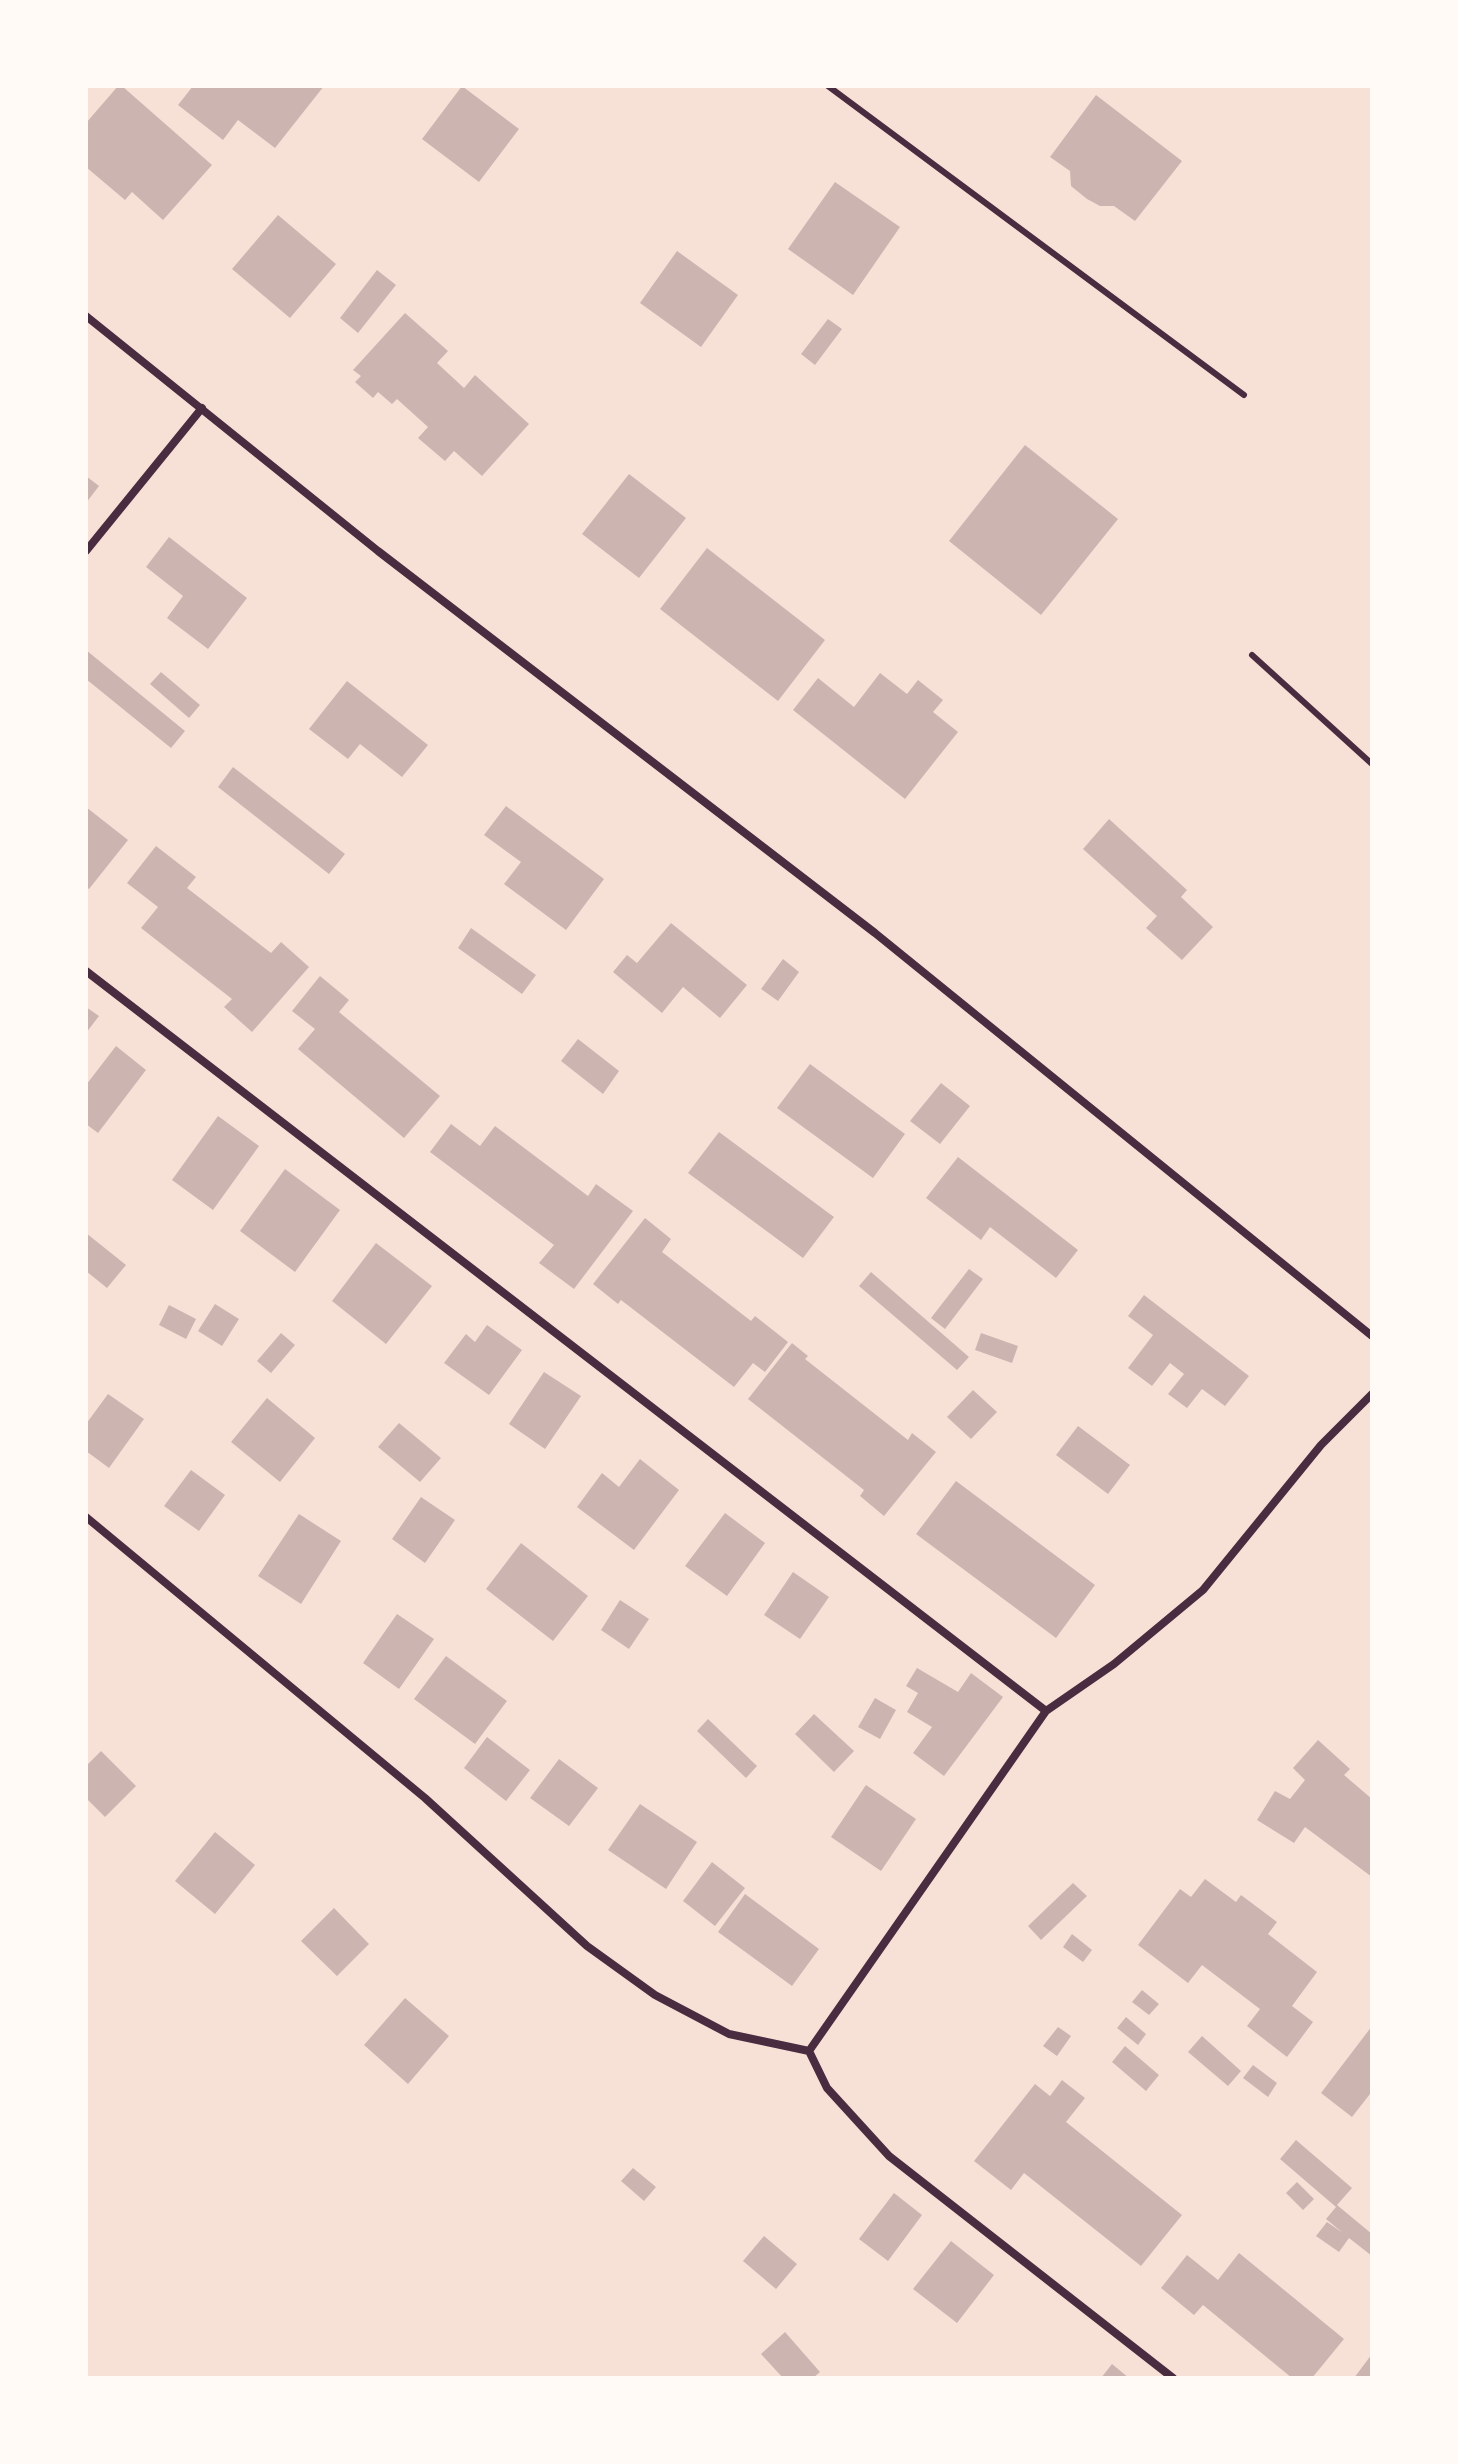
<!DOCTYPE html>
<style>
body{margin:0}
#map{position:relative;width:1458px;height:2464px;overflow:hidden;background:#f7e1d7;font-family:Ubuntu,sans-serif}
canvas{display:block}
.frame{position:absolute;inset:0;border:88px solid #fffaf5;pointer-events:none}
</style>
<div id="map">
<canvas width="1458" height="2464"></canvas>
<div class="frame"></div>
</div>
<script>
const context = document.querySelector('canvas').getContext('2d');
context.lineJoin = 'round';
function fill(path, color) {
  context.fillStyle = color;
  context.fill(path, 'evenodd');
}
function poly(rows) {
  const path = new Path2D();
  for (const r of rows) {
    path.moveTo(r[0], r[1]);
    for (let i = 2; i < r.length; i += 2) path.lineTo(r[i], r[i + 1]);
  }
  return path;
}
function strokePath(path, color, width, dash) {
  context.strokeStyle = color;
  context.lineWidth = width;
  context.lineCap = dash ? 'butt' : 'round';
  context.setLineDash(dash || []);
  context.stroke(path);
}
fill(poly([
 [118,86,122,86,212,165,163,220,132,192,125,200,86,167,86,123],
 [193,86,324,86,275,148,238,120,223,140,178,105],
 [462,86,519,129,479,182,422,139],
 [1096,95,1182,161,1135,221,1114,206,1100,206,1087,199,1071,186,1070,171,1050,157],
 [835,182,900,227,853,295,788,249],
 [278,215,336,264,290,318,232,269],
 [677,251,738,295,701,347,640,303],
 [377,270,396,285,358,333,340,318],
 [405,313,448,351,437,363,464,388,475,375,529,424,482,476,454,451,445,461,418,438,428,427,397,399,392,404,378,392,373,398,355,382,361,376,353,370],
 [828,319,842,329,815,365,801,354],
 [1025,445,1118,519,1041,615,949,541],
 [629,474,686,518,639,578,582,534],
 [86,476,99,486,86,503],
 [169,537,247,598,208,649,167,618,183,596,146,567],
 [707,548,825,640,778,701,660,609],
 [86,650,185,731,171,748,86,679],
 [161,672,200,705,189,718,150,684],
 [880,673,907,694,918,680,943,700,933,712,958,732,905,799,793,710,818,678,854,707],
 [347,681,428,745,402,777,360,744,348,759,309,729],
 [233,767,345,854,329,874,218,787],
 [506,806,604,879,566,930,504,884,521,862,484,835],
 [86,807,128,840,89,889,86,887],
 [1109,819,1187,890,1181,897,1213,927,1182,960,1146,928,1157,916,1083,849],
 [156,846,196,877,187,888,271,953,281,942,309,967,252,1032,224,1007,232,999,141,928,158,907,127,883],
 [671,923,747,985,720,1018,683,987,662,1013,613,972,627,955,637,963],
 [471,928,536,975,522,994,458,948],
 [783,959,799,972,778,1001,761,989],
 [320,976,349,1000,339,1012,440,1096,404,1138,298,1049,315,1029,292,1011],
 [86,1007,99,1016,86,1033],
 [578,1039,619,1071,603,1094,561,1061],
 [116,1046,146,1070,98,1133,86,1124,86,1085],
 [810,1064,905,1134,873,1178,777,1108],
 [941,1083,970,1106,940,1144,910,1121],
 [218,1116,259,1146,213,1210,172,1180],
 [451,1124,480,1146,495,1126,588,1196,596,1184,633,1211,574,1289,539,1263,554,1245,430,1152],
 [719,1132,834,1217,803,1258,688,1173],
 [958,1157,1078,1250,1056,1278,990,1227,981,1240,926,1198],
 [285,1169,340,1210,295,1272,240,1231],
 [645,1218,671,1239,662,1252,751,1321,755,1316,788,1342,765,1372,753,1363,734,1387,621,1300,618,1304,593,1284],
 [86,1233,126,1265,107,1288,86,1271],
 [376,1243,432,1286,386,1344,332,1301],
 [969,1269,983,1279,945,1329,931,1318],
 [871,1272,969,1357,957,1370,859,1286],
 [1144,1295,1249,1376,1225,1406,1202,1389,1187,1408,1168,1394,1184,1374,1170,1363,1152,1386,1128,1368,1153,1335,1128,1316],
 [215,1304,239,1319,222,1346,198,1331],
 [169,1305,196,1319,186,1339,159,1325],
 [487,1325,522,1350,489,1395,444,1363,466,1334,475,1342],
 [281,1333,295,1345,271,1373,257,1361],
 [981,1333,1018,1346,1012,1363,975,1350],
 [792,1343,808,1356,805,1359,908,1440,912,1433,936,1452,884,1516,860,1496,864,1490,748,1399],
 [544,1372,581,1396,545,1449,509,1424],
 [973,1390,997,1412,971,1439,947,1417],
 [108,1394,144,1419,109,1468,86,1451,86,1424],
 [267,1398,315,1438,280,1482,231,1442],
 [399,1423,441,1458,420,1482,378,1447],
 [1078,1426,1130,1465,1108,1494,1056,1455],
 [640,1459,679,1490,634,1550,577,1507,602,1473,619,1487],
 [191,1470,225,1495,199,1531,164,1506],
 [956,1481,1095,1585,1056,1638,916,1534],
 [421,1497,455,1520,425,1563,392,1539],
 [725,1513,765,1543,727,1596,685,1566],
 [299,1514,341,1541,301,1604,258,1576],
 [521,1543,588,1596,553,1641,486,1589],
 [793,1572,829,1597,800,1639,764,1615],
 [620,1600,649,1619,629,1649,601,1630],
 [397,1614,434,1639,399,1689,363,1663],
 [446,1656,507,1701,475,1744,414,1699],
 [917,1668,958,1692,971,1673,1003,1697,944,1776,913,1753,932,1727,907,1712,918,1693,906,1686],
 [875,1698,896,1710,880,1739,858,1727],
 [814,1714,854,1751,834,1772,795,1734],
 [708,1719,757,1766,746,1778,697,1731],
 [487,1737,530,1770,506,1801,464,1768],
 [1318,1740,1350,1769,1344,1775,1372,1799,1372,1877,1305,1827,1294,1843,1257,1820,1275,1791,1290,1799,1305,1780,1293,1768],
 [101,1751,136,1786,105,1817,86,1798,86,1766],
 [559,1759,598,1788,569,1826,530,1798],
 [866,1785,916,1819,881,1871,831,1837],
 [640,1804,697,1842,666,1889,608,1850],
 [215,1832,255,1865,215,1914,175,1881],
 [712,1862,745,1888,715,1926,683,1901],
 [1205,1879,1236,1902,1241,1895,1277,1922,1268,1934,1317,1972,1292,2006,1313,2022,1287,2057,1247,2026,1260,2009,1202,1965,1188,1983,1138,1945,1180,1889,1191,1897],
 [1073,1883,1087,1896,1041,1940,1028,1926],
 [745,1894,819,1949,792,1986,718,1932],
 [334,1908,369,1944,337,1976,301,1941],
 [1072,1934,1092,1950,1083,1962,1063,1947],
 [1142,1990,1159,2004,1149,2015,1132,2002],
 [405,1998,449,2036,408,2084,364,2045],
 [1126,2017,1146,2034,1138,2045,1117,2028],
 [1372,2026,1372,2095,1370,2094,1352,2117,1321,2093],
 [1058,2027,1071,2036,1057,2056,1043,2046],
 [1202,2036,1241,2071,1228,2086,1188,2052],
 [1125,2046,1159,2075,1146,2091,1112,2062],
 [1253,2065,1277,2083,1268,2097,1243,2078],
 [1062,2080,1085,2098,1066,2122,1182,2215,1141,2266,1024,2173,1011,2190,974,2161,1035,2084,1050,2096],
 [1296,2140,1352,2188,1337,2205,1372,2234,1372,2256,1349,2238,1339,2252,1316,2236,1327,2222,1343,2233,1326,2219,1336,2207,1280,2159],
 [633,2168,656,2187,644,2201,621,2181],
 [1297,2182,1314,2199,1303,2210,1286,2193],
 [894,2193,922,2215,888,2261,859,2239],
 [764,2236,797,2264,776,2289,743,2261],
 [951,2241,994,2275,957,2323,913,2289],
 [1239,2253,1344,2339,1312,2378,1292,2378,1203,2305,1194,2315,1161,2288,1187,2255,1218,2280],
 [785,2332,820,2372,813,2378,783,2378,761,2354],
 [1372,2354,1372,2378,1354,2378],
 [1112,2364,1129,2378,1101,2378]
]), '#ccb4b1');
strokePath(poly([
 [828,86,1244,395],
 [1252,655,1372,764]
]), '#4a2c40', 6);
strokePath(poly([
 [86,316,378,551,875,933,1372,1336],
 [86,551,202,408],
 [86,971,1046,1711],
 [86,1517,425,1798,587,1946,655,1995,729,2034,809,2051],
 [809,2051,1046,1711,1114,1664,1203,1590,1321,1445,1372,1394],
 [809,2051,827,2088,889,2156,1173,2378]
]), '#4a2c40', 8);
</script>
